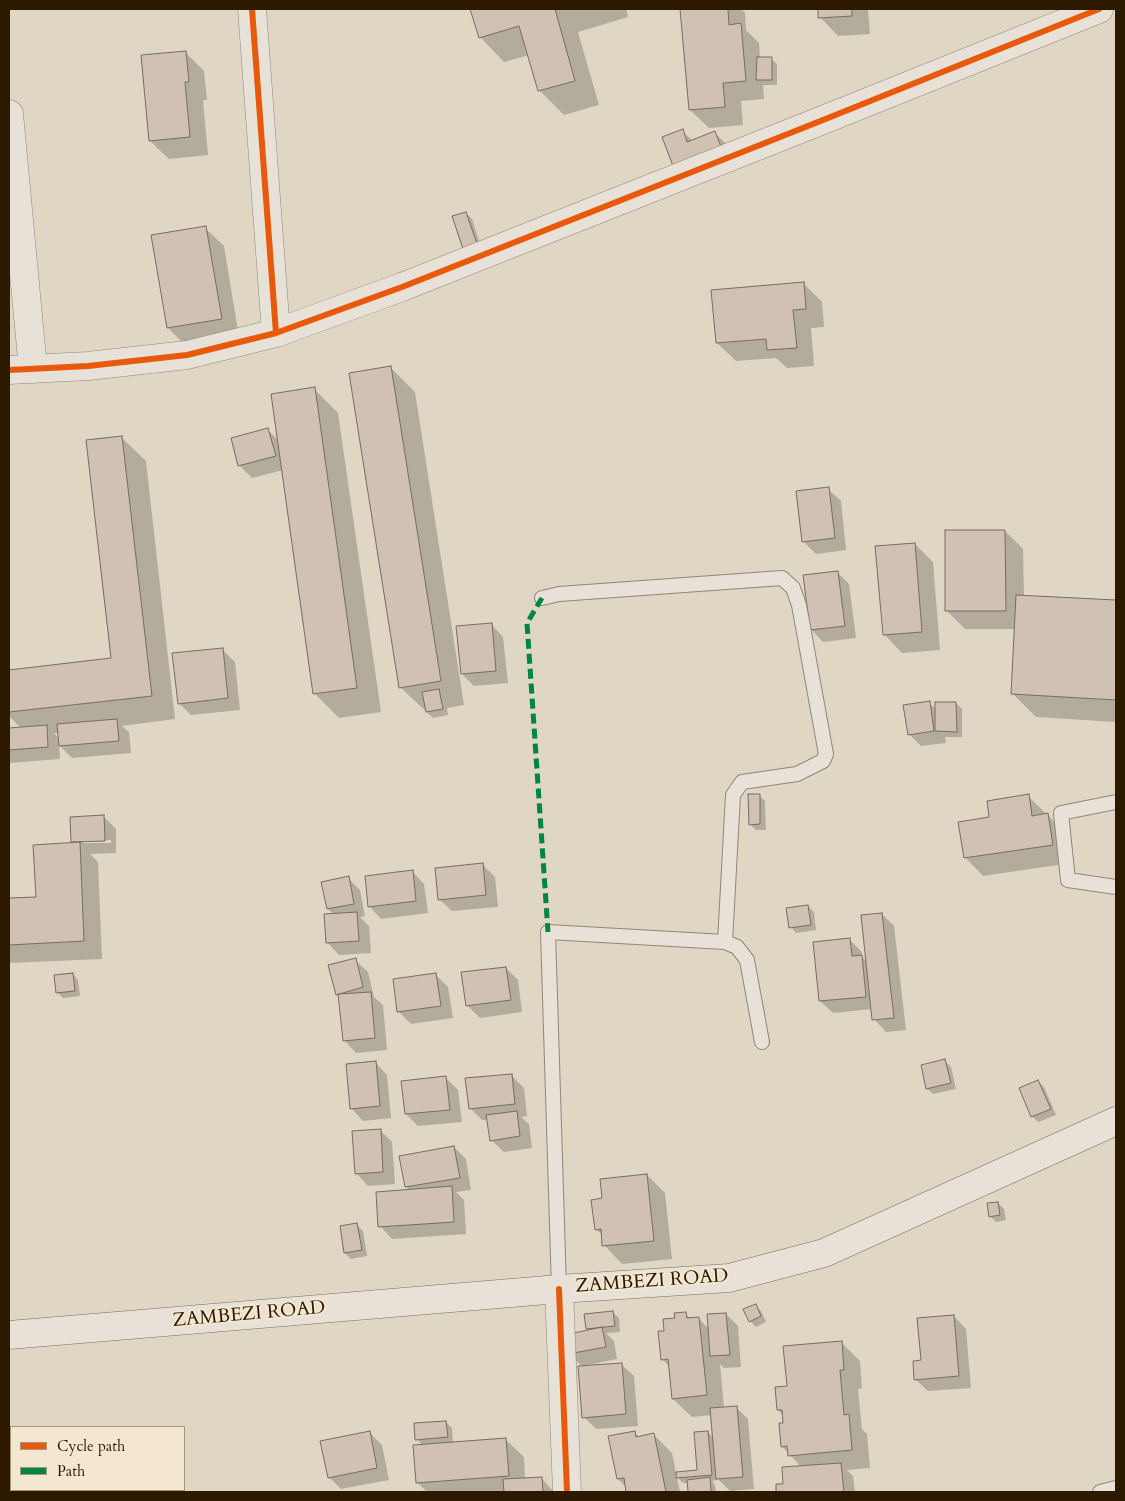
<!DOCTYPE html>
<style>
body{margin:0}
#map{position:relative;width:1125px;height:1501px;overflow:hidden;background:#e0d6c4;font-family:Cardo,serif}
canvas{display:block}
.frame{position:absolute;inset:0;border:10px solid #2d1900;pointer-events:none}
.legend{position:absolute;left:10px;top:1426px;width:175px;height:65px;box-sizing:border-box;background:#f3e7d0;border:1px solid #a4957d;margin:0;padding:6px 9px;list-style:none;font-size:15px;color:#2d1900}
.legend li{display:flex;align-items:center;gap:10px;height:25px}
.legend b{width:25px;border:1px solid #a4957d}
</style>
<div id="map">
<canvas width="1125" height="1501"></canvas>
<div class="frame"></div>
<ul class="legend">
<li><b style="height:6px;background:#e8590c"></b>Cycle path</li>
<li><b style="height:6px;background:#00873e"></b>Path</li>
</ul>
</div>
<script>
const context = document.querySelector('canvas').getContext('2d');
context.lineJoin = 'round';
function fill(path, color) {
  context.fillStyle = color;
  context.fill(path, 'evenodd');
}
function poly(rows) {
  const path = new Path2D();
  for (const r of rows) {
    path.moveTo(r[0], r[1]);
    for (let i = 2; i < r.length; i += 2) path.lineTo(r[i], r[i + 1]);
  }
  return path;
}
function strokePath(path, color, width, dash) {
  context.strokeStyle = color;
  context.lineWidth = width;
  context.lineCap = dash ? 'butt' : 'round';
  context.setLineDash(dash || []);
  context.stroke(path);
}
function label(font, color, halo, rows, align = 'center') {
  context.font = font + ' Cardo,serif';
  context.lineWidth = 4;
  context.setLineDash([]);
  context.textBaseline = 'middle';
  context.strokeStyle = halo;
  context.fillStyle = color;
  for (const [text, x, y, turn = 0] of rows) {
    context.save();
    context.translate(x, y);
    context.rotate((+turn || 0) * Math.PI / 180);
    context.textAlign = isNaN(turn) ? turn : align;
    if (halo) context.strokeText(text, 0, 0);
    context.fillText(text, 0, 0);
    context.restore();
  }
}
fill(poly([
 [472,9,626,9,628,17,578,32,599,105,564,115,540,91,529,55,504,62,480,37],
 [681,9,746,9,741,9,745,13,746,30,759,43,760,58,771,59,777,64,777,85,763,85,764,99,741,101,743,125,709,128,690,110],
 [819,9,868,9,870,34,838,36,820,17],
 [185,52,204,71,207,100,203,100,208,155,169,159,150,141],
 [682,131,693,141,715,133,727,145,686,177],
 [466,213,472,219,482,250,464,248],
 [205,228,224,246,239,337,186,346,168,328],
 [803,283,822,302,824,327,811,328,814,366,787,368,776,358,736,361,717,343],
 [391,368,415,392,464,705,447,708,448,715,433,718,400,687],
 [314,389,338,413,381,712,339,718,314,693,283,470,252,478,239,465,268,430,278,440],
 [121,437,146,461,175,719,122,726,129,732,131,753,72,758,59,745,60,759,9,763,9,729,21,728,9,716,9,671,113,659],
 [54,733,59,733,59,739],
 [828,489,841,501,846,550,816,554,803,541],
 [1005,531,1023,549,1024,596,1116,601,1116,722,1036,717,1012,693,1015,629,965,629,946,610],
 [915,544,933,562,940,650,902,653,884,634],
 [837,572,849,584,856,638,823,642,811,629],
 [491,624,503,637,508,683,474,686,462,674],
 [223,650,235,662,240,710,191,715,179,703],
 [929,703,936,709,956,703,962,709,962,737,945,737,946,743,921,746,909,734],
 [759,795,765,801,766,830,756,830,750,824],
 [1028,796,1066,833,1071,863,983,876,965,857,990,818],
 [103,816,116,829,116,853,90,854,98,862,102,959,9,963,9,899,37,898,74,844,73,842],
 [111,840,111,843,83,843,83,841],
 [483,865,495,877,498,907,452,911,439,899],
 [412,871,424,884,428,913,381,919,369,906],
 [348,878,360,890,365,916,360,917,369,926,371,953,339,955,327,942,333,914,328,909],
 [808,906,814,912,816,930,796,933,791,927],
 [882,914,894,926,906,1030,886,1032,874,1019,872,1009,833,1013,820,1001,849,939,862,952,862,957,867,962],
 [355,960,368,972,374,997,383,1005,387,1050,356,1053,344,1040,340,997,337,994],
 [506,968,518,980,522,1012,480,1018,467,1005],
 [73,974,78,980,80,996,63,998,57,992],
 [435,974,448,987,453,1018,411,1024,399,1012,394,980],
 [945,1061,951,1067,956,1089,933,1094,927,1088],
 [375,1062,387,1075,391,1118,363,1121,351,1108],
 [511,1075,524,1088,527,1116,521,1117,529,1124,532,1148,504,1152,491,1140,488,1120,482,1120,470,1108],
 [446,1078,458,1090,462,1122,418,1126,406,1114],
 [1038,1081,1044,1087,1056,1115,1038,1122,1032,1116],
 [380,1130,392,1142,395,1184,368,1186,356,1173],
 [454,1147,466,1159,471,1190,456,1192,464,1200,466,1234,392,1239,380,1226,410,1191,407,1187,401,1157],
 [647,1175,665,1193,672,1259,622,1264,604,1245,603,1236,596,1229,603,1199],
 [998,1203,1004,1209,1006,1220,996,1222,990,1216],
 [357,1225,363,1231,367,1256,351,1259,345,1253],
 [755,1305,761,1311,766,1322,756,1327,750,1321],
 [613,1312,619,1318,620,1332,606,1333,614,1341,617,1359,588,1365,588,1367,621,1364,634,1376,638,1426,596,1429,584,1417,583,1367,569,1354,589,1331,587,1329],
 [685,1313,691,1319,698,1318,709,1329,726,1314,738,1326,741,1367,724,1368,720,1364,724,1408,736,1407,748,1419,754,1489,730,1491,717,1478,717,1480,712,1481,715,1485,716,1492,690,1492,689,1483,683,1483,677,1477,680,1492,628,1492,627,1488,618,1479,634,1432,639,1437,654,1435,672,1453,676,1473,699,1471,708,1432,714,1439,712,1415,692,1417,673,1399,670,1367,662,1359,665,1332,676,1319],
 [954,1316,966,1329,971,1388,928,1391,915,1379,922,1362],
 [841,1342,860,1361,862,1388,858,1389,862,1429,867,1434,870,1468,847,1470,853,1476,855,1492,778,1492,777,1485,785,1485,801,1467,782,1446,783,1415,778,1410,788,1387],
 [446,1422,452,1428,453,1443,505,1439,524,1457,525,1479,542,1479,554,1492,427,1492,417,1482,423,1446,417,1439],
 [369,1432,382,1445,389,1480,341,1489,329,1477]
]), '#0003');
const building = poly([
 [470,9,555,9,575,81,538,91,519,26,479,38,470,9],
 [680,9,728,9,729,25,741,23,746,81,723,83,725,107,689,110,680,9],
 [818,9,852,9,852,16,818,18,818,9],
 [186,51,189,82,185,82,190,137,149,141,141,55,186,51],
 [757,57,772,57,772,80,756,80,757,57],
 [683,129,687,142,715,131,721,147,673,166,662,137,683,129],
 [466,212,477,244,463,249,452,216,466,212],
 [206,226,222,319,167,328,151,235,206,226],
 [804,282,806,309,793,310,797,348,767,350,766,339,716,343,711,290,804,282],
 [391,366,441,681,399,688,349,373,391,366],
 [315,387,357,688,313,694,271,394,315,387],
 [268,428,276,456,238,466,231,438,268,428],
 [122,436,152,696,9,712,9,670,111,658,86,440,122,436],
 [829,487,835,538,802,542,796,491,829,487],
 [945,530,1005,530,1006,611,945,611,945,530],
 [915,543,922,632,883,635,875,546,915,543],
 [838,571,845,626,810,630,803,575,838,571],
 [1016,595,1116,600,1116,700,1011,694,1016,595],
 [492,623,496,671,461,674,456,626,492,623],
 [223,648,228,698,178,704,172,653,223,648],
 [439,689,443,709,426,712,422,692,439,689],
 [930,701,934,731,908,735,903,705,930,701],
 [935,702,956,702,957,732,935,731,935,702],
 [117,719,119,741,59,746,57,724,117,719],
 [47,725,48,747,9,750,9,728,47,725],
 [748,794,760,794,760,824,749,825,748,794],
 [1029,794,1032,816,1048,813,1053,845,964,858,958,822,989,817,987,801,1029,794],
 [104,815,105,841,71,842,70,817,104,815],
 [80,842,84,941,9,945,9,898,36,897,33,845,80,842],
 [483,863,486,895,438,900,435,868,483,863],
 [413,870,416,901,368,907,365,876,413,870],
 [349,876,354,904,327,909,321,882,349,876],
 [808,905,811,925,789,928,786,908,808,905],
 [357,912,359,941,326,943,324,914,357,912],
 [882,913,894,1018,872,1020,861,915,882,913],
 [850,938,852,956,862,955,866,997,819,1001,813,942,850,938],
 [356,958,363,987,336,995,328,965,356,958],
 [506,967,511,1000,466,1006,461,972,506,967],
 [73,973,75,991,56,993,54,975,73,973],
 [436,973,441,1006,397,1012,393,979,436,973],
 [371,992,375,1038,343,1041,338,994,371,992],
 [945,1059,951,1083,926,1089,921,1065,945,1059],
 [376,1061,380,1106,350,1109,346,1064,376,1061],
 [512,1074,515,1104,469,1109,465,1078,512,1074],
 [446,1076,450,1110,405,1114,401,1081,446,1076],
 [1038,1080,1051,1109,1031,1117,1019,1088,1038,1080],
 [517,1111,520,1136,490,1141,486,1115,517,1111],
 [381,1129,383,1172,355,1174,352,1131,381,1129],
 [454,1146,460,1178,405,1187,399,1156,454,1146],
 [647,1174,654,1241,602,1246,601,1229,595,1230,591,1200,602,1198,600,1179,647,1174],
 [452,1186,454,1222,378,1227,376,1192,452,1186],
 [998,1202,1000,1215,989,1217,987,1203,998,1202],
 [357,1223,362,1250,344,1253,340,1226,357,1223],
 [756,1304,761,1316,749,1322,743,1309,756,1304],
 [613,1311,615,1326,586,1329,584,1314,613,1311],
 [686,1312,687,1318,699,1317,707,1395,672,1399,668,1359,661,1360,658,1331,664,1331,663,1319,675,1318,674,1313,686,1312],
 [726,1313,730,1355,710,1356,707,1314,726,1313],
 [954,1315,959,1376,914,1380,913,1361,921,1360,917,1318,954,1315],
 [602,1327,606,1347,568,1354,564,1335,602,1327],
 [842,1341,844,1370,840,1370,844,1415,849,1414,852,1450,788,1456,787,1446,781,1447,779,1423,783,1423,782,1410,777,1410,775,1387,787,1386,783,1346,842,1341],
 [622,1363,626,1414,582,1418,578,1366,622,1363],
 [737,1406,743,1477,716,1479,710,1408,737,1406],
 [446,1421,448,1437,415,1440,414,1423,446,1421],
 [370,1431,377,1468,328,1478,320,1441,370,1431],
 [635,1431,636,1437,654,1433,666,1492,626,1492,624,1478,617,1479,608,1436,635,1431],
 [708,1431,712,1475,676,1478,676,1472,697,1470,694,1432,708,1431],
 [506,1438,509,1476,416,1483,413,1445,506,1438],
 [841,1463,844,1492,776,1492,776,1484,783,1484,782,1467,841,1463],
 [542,1477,543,1492,504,1492,503,1479,542,1477],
 [710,1477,711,1492,688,1492,687,1480,710,1477]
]);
fill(building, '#d1c0b4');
strokePath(building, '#756d60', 1);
const service = poly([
 [542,598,559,594,782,578,793,588,799,605,826,754,823,761,797,774,742,782,733,795,725,942],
 [1116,802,1061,813,1068,880,1116,887],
 [559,1289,548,932,725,942,737,947,747,960,762,1042],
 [1100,1492,1116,1488]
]);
const minor = poly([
 [252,9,276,333],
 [9,114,33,369],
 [9,370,88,366,187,355,276,333,402,287,823,120,1099,9],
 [559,1289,567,1492]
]);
const secondary = poly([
 [9,1335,559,1289,729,1278,824,1253,1116,1121]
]);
strokePath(service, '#90877a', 16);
strokePath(minor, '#90877a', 29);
strokePath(secondary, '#756d60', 29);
strokePath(service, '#e7e1d8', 14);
strokePath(minor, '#e7e1d8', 28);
strokePath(secondary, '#e7e1d8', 28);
strokePath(poly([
 [542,598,527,623,548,932]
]), '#00873e', 5, [10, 5]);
strokePath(poly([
 [252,9,276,333],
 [9,370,88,366,187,355,276,333,402,287,823,120,1099,9],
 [559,1289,567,1492]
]), '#e8590c', 6);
label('19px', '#2d1900', '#f3e7d0', [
 ["ZAMBEZI ROAD",652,1282,-4],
 ["ZAMBEZI ROAD",249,1315,-5]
]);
</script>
